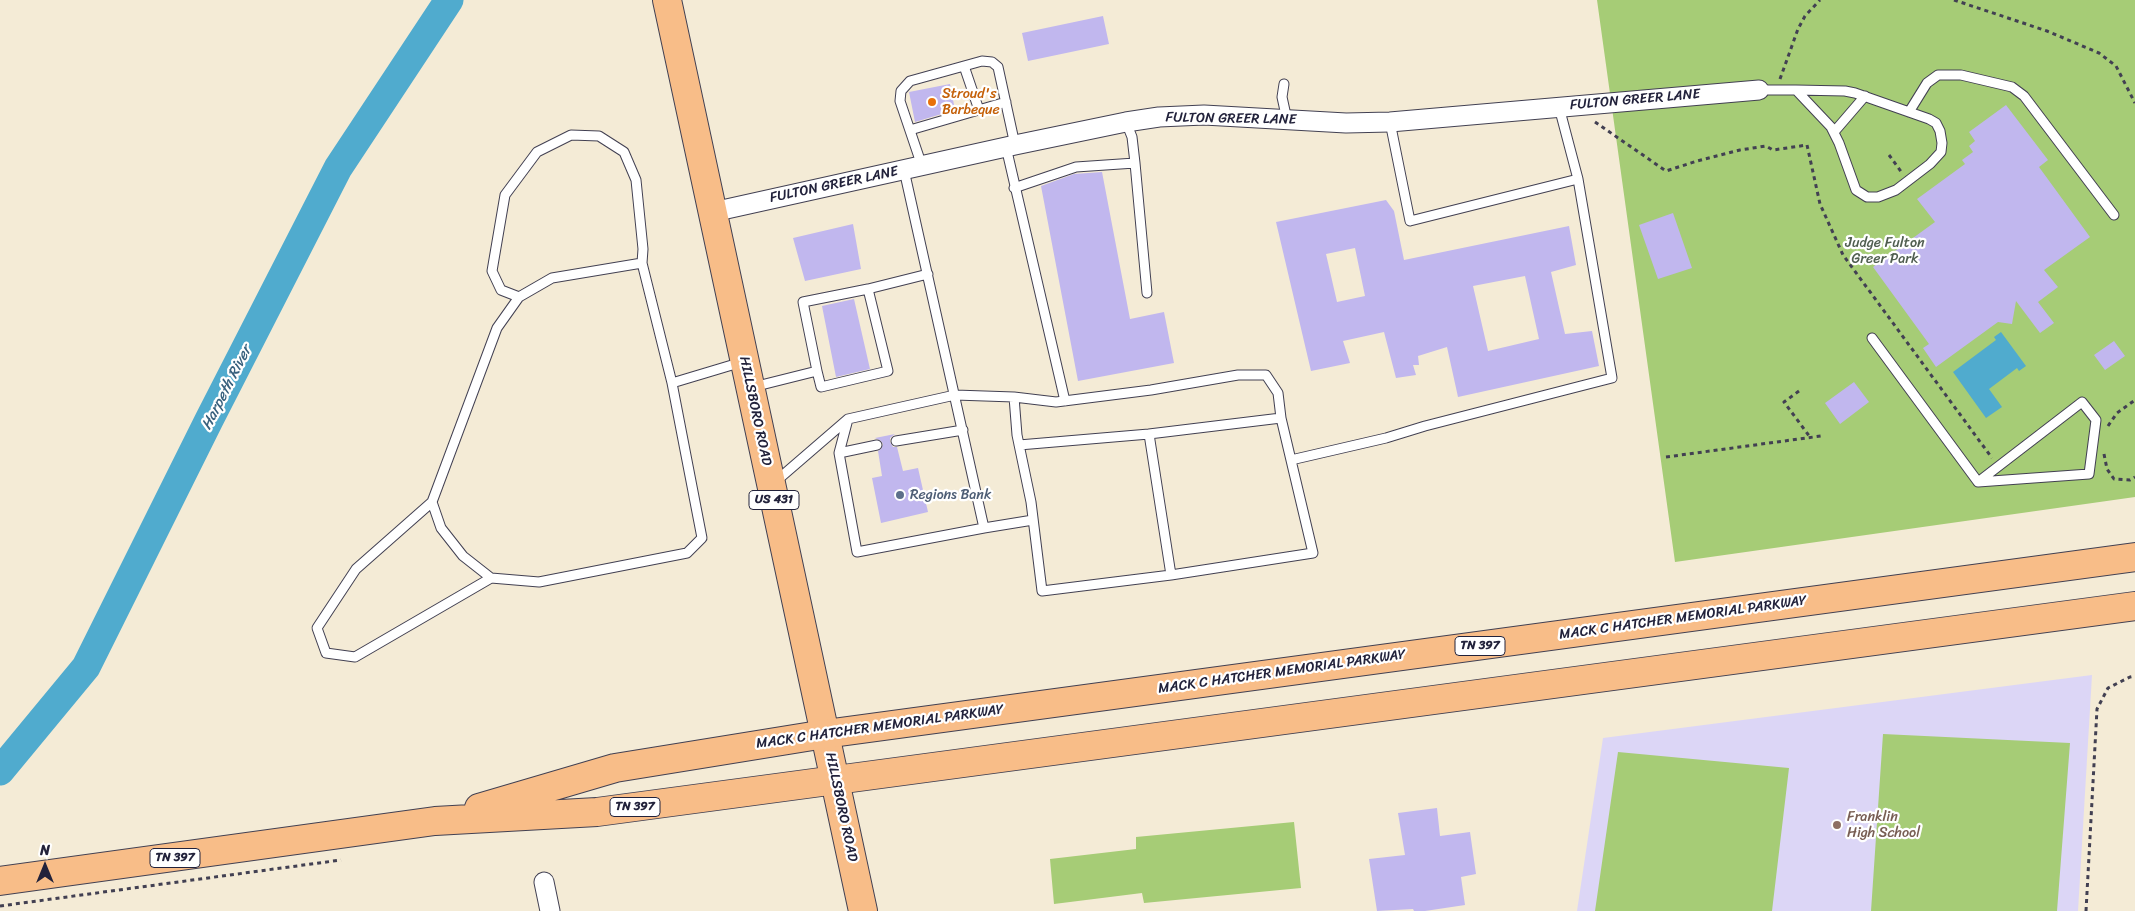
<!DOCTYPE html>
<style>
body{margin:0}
#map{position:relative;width:2135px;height:911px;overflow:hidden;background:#f4ebd6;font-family:Sriracha,sans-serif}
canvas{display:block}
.north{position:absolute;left:20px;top:841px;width:50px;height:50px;-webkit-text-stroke:4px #fff;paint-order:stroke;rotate:0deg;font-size:14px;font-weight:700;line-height:20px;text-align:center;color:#22223b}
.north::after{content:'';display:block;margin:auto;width:18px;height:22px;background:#22223b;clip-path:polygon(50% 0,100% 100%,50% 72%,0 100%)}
</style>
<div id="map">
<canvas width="2135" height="911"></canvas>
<div class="north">N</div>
</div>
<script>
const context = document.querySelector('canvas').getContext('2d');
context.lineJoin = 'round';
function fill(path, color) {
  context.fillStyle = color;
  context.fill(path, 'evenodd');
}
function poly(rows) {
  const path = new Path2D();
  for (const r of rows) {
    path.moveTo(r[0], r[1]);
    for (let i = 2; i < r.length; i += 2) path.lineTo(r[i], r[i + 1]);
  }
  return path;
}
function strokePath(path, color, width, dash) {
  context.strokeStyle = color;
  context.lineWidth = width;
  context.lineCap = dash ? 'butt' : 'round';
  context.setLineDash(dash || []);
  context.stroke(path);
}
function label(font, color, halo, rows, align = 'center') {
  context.font = font + ' Sriracha,sans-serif';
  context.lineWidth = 4.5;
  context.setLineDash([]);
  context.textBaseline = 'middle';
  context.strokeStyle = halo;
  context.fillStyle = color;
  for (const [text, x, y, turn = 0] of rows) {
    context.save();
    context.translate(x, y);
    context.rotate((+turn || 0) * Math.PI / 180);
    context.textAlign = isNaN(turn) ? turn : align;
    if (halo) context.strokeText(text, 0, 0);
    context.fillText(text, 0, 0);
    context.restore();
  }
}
fill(poly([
 [2092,675,2078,911,1577,911,1603,738]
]), '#dcd6f6');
fill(poly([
 [1597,0,2135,0,2135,497,1675,562],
 [1883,734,2070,743,2057,911,1871,911],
 [1618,752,1789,768,1772,911,1595,911],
 [1294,822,1301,888,1144,903,1142,893,1054,904,1050,859,1136,849,1136,837]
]), '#a6cc76');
fill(poly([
 [2001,332,2026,366,2019,371,2017,368,1989,389,2002,407,1986,418,1953,372,1996,340,1994,337]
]), '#50abce');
strokePath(poly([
 [0,771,86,667,209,420,338,168,449,0]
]), '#50abce', 29);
fill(poly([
 [1103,16,1109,44,1028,61,1022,33],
 [950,84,955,110,915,122,909,92],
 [2006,105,2048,160,2039,167,2090,237,2044,270,2058,287,2038,302,2054,323,2040,333,2016,301,2012,324,1998,322,1936,367,1923,348,1929,344,1873,267,1935,222,1917,199,1965,164,1962,160,1973,152,1969,146,1975,141,1969,132],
 [1102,172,1130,319,1164,312,1174,363,1078,381,1041,186,1074,174],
 [1386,200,1394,211,1404,260,1569,226,1576,265,1551,272,1565,334,1592,331,1599,366,1458,397,1447,347,1418,356,1419,365,1413,365,1416,375,1396,378,1384,332,1343,341,1350,363,1311,371,1276,222],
 [1355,248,1365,296,1337,302,1326,254],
 [1525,276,1539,339,1488,351,1473,286],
 [1673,213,1692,268,1658,279,1639,225],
 [853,224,861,269,805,281,793,238],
 [854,299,870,369,836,377,822,306],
 [2114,341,2125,356,2105,370,2094,355],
 [1854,382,1869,402,1840,424,1825,403],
 [895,434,890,438,890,442,893,447,897,447,903,471,918,468,928,512,881,523,872,478,882,476,878,451,881,449,883,444,881,441,875,438],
 [1437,808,1440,836,1470,832,1476,874,1461,877,1465,905,1425,911,1414,911,1413,909,1377,911,1369,859,1405,855,1398,813]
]), '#c1b7ee');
const lane = poly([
 [964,66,979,110],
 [1284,84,1282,97,1287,120],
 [1759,90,1796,90,1831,127,1839,143,1856,190,1867,197,1878,197,1896,190,1930,164,1941,152,1942,143,1940,131,1936,123,1929,119,1855,93,1845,91,1796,90],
 [1909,112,1927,83,1938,75,1961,75,2012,87,2024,96,2114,215],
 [1126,122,1132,137,1135,163,1147,293],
 [1390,122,1410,221,1578,179],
 [910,130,1006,102],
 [1834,132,1865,96],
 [1006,147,1065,401],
 [922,166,900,101,901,91,910,81,982,61,992,62,998,67,1015,145],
 [1014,188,1076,167,1135,163],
 [519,297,501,290,492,271,505,195,537,152,571,135,599,136,624,152,636,180,643,249,642,263],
 [1872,338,1978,482,2082,402,2096,420,2089,474,1978,482],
 [817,371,803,302,868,289],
 [672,383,702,538,687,553,539,582,491,578,463,556,441,528,432,502,497,328,519,297,552,278,642,263,672,383,742,362],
 [753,387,817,371,821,387,888,371,868,289,928,274],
 [848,419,839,453,857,552,984,528,904,170],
 [896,441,963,430],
 [1019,445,1149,434],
 [839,453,877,445],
 [1291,460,1386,438,1425,426,1612,378,1578,179,1559,107],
 [775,482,848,419,955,395,1014,397,1056,402,1151,390,1238,375,1266,375,1278,393,1281,418,1149,434,1171,575,1042,591,1031,502,1017,435,1014,397],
 [432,502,356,569,317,628,326,653,355,657,491,578],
 [984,528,1033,520],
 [1171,575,1313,553,1281,418]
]);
const street = poly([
 [713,212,1015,145,1126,122,1159,117,1204,115,1346,123,1390,122,1759,90],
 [544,882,550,911]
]);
const primary = poly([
 [667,0,863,911]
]);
const highway = poly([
 [479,808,615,768,825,734,2135,557],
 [0,881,435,821,597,812,2135,606]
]);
strokePath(lane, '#424052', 11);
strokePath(street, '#424052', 21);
strokePath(primary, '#424052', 30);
strokePath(highway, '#424052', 30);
strokePath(poly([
 [1954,0,2047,31,2099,53,2116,66,2135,103],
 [1780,79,1798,29,1805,16,1820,0],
 [1595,122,1666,171,1697,161,1740,150,1766,146,1773,150,1807,145,1820,204,1843,255,1992,458],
 [1889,155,1902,173],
 [1799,391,1784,402,1810,437],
 [2108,426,2117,413,2135,400],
 [2104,454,2107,469,2114,479,2130,480,2135,477],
 [1666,457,1821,436],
 [0,906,341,860],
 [2086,911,2097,709,2108,688,2130,677,2135,676]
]), '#424052', 3, [4, 4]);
strokePath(lane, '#fff', 9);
strokePath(street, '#fff', 19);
strokePath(primary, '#f8bd88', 28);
strokePath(highway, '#f8bd88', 28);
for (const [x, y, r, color] of [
 [932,102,5,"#e8710a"],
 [900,495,5,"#5c6f8a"],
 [1837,825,5,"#8d6e63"]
]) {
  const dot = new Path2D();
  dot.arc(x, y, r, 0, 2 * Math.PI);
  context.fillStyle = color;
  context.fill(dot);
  strokePath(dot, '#fff', 2);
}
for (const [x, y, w] of [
 [774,500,50],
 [1480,646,50],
 [635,807,50],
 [175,858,50]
]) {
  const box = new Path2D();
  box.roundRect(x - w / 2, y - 9.5, w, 19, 4);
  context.fillStyle = '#fff';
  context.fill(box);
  strokePath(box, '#22223b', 1);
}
label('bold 12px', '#22223b', null, [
 ["US 431",774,500],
 ["TN 397",1480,646],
 ["TN 397",635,807],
 ["TN 397",175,858]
]);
label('14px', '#c56008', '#fff', [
 ["Stroud's",942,94],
 ["Barbeque",942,110]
], 'left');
label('14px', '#22223b', '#fff', [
 ["FULTON GREER LANE",1635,100,-5],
 ["FULTON GREER LANE",1231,119,1],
 ["FULTON GREER LANE",834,185,-12],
 ["HILLSBORO ROAD",755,411,78],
 ["MACK C HATCHER MEMORIAL PARKWAY",1683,618,-8],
 ["MACK C HATCHER MEMORIAL PARKWAY",1282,672,-8],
 ["MACK C HATCHER MEMORIAL PARKWAY",880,727,-8],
 ["HILLSBORO ROAD",841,807,78]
]);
label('14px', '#505e50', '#fff', [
 ["Judge Fulton",1885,243],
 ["Greer Park",1885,259]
]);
label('14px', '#4e5e75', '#fff', [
 ["Regions Bank",910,495]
], 'left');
label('14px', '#785e54', '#fff', [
 ["Franklin",1847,817],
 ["High School",1847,833]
], 'left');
label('italic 15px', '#37607d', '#fff', [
 ["Harpeth River",227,388,-63]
]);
</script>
